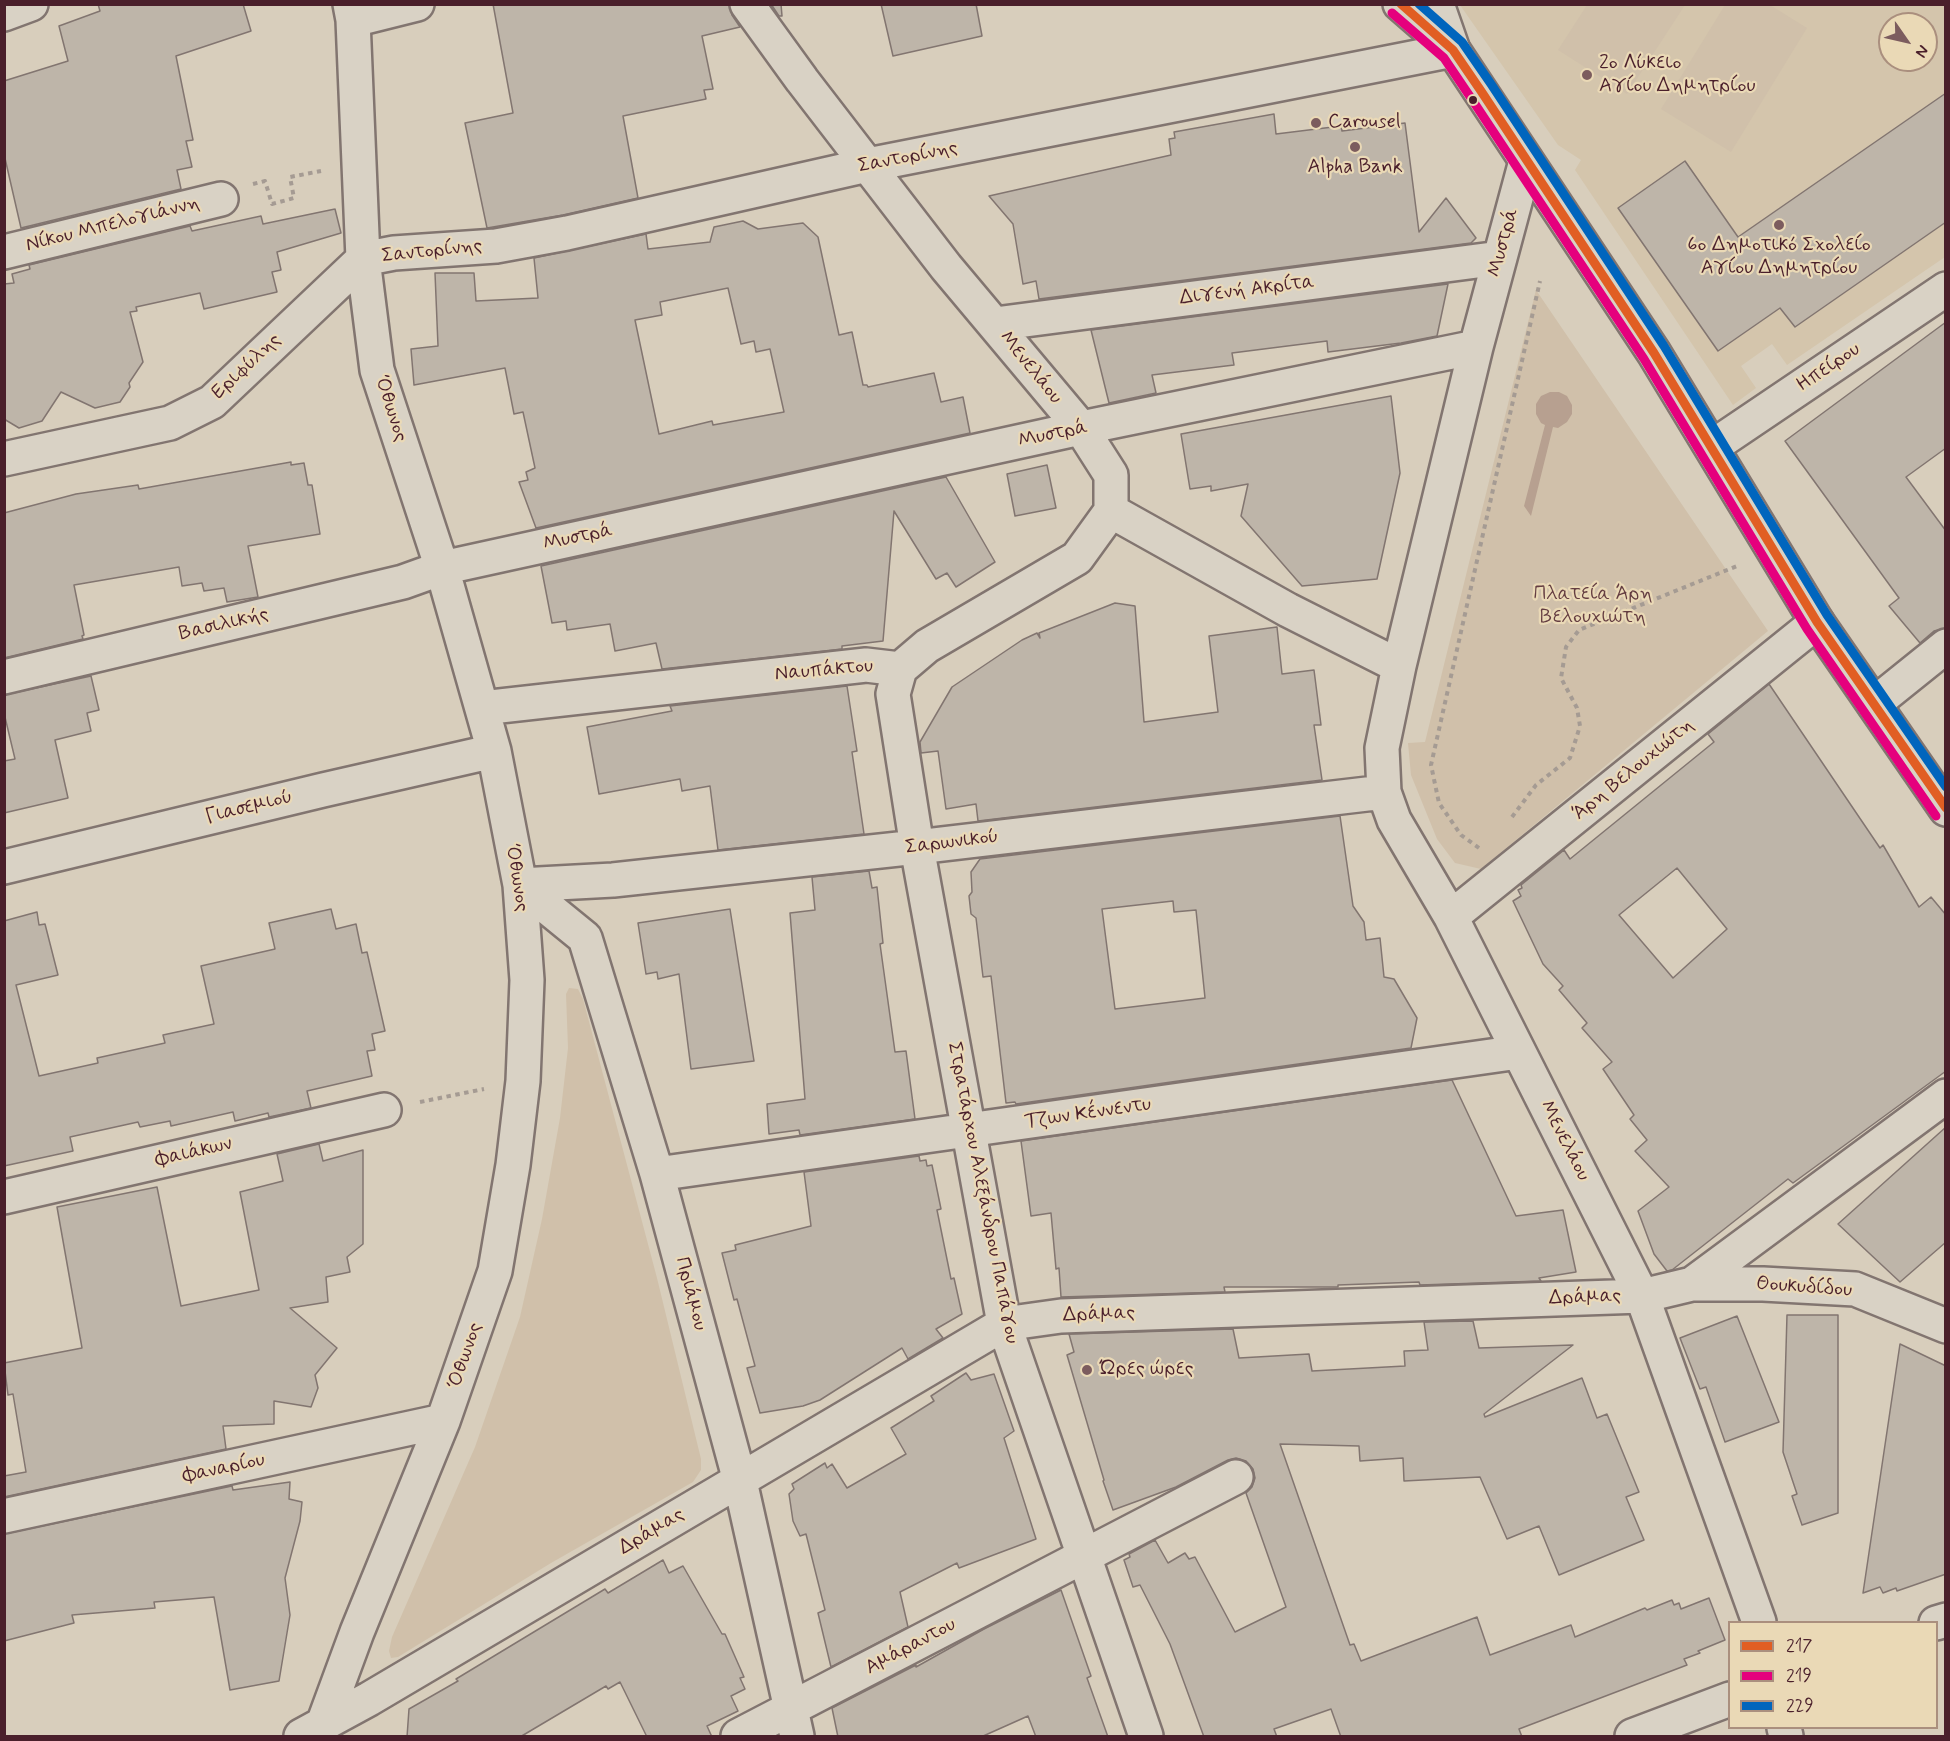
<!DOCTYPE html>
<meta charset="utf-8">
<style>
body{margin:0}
#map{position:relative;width:1950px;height:1741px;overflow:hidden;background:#d8cebc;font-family:Mynerve,sans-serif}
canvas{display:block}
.frame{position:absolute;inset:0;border:6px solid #4a1f2b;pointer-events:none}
.legend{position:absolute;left:1728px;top:1621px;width:210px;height:108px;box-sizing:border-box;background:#ead9b6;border:2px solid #aa8f7e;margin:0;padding:8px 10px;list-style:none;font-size:18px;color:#4a1f2b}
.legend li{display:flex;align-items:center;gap:12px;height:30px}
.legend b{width:30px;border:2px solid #aa8f7e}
.north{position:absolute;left:1878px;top:12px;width:60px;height:60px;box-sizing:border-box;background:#ead9b6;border:2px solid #aa8f7e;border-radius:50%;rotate:124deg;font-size:16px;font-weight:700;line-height:24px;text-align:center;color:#4a1f2b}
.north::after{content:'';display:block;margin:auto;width:21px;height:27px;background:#7c5c5e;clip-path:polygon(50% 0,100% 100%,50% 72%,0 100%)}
</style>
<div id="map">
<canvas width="1950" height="1741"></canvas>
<div class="frame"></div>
<ul class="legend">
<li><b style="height:8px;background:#e15e23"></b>217</li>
<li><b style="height:8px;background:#e5007d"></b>219</li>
<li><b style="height:8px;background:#0065bd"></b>229</li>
</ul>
<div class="north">N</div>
</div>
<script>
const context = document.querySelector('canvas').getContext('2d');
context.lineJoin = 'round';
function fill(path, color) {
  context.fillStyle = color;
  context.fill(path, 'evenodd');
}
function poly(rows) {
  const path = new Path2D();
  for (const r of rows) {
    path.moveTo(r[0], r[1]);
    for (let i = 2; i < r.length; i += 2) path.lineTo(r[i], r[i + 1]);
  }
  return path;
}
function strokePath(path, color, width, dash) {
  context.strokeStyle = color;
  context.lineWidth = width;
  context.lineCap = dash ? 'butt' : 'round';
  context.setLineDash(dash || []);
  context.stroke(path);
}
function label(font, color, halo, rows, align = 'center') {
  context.font = font + ' Mynerve,sans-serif';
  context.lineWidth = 4.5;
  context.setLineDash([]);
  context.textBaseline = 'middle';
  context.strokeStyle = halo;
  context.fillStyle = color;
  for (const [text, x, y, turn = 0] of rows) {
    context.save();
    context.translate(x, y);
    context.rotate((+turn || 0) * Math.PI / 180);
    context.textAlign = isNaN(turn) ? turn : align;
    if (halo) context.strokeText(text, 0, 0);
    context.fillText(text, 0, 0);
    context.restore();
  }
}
fill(poly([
 [1460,5,1945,5,1945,257,1787,365,1772,344,1741,366,1756,388,1733,405,1575,170,1581,160,1558,145],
 [1890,24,1926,24,1926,60,1890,60]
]), '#d4c5ac');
fill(poly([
 [1587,5,1685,5,1627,94,1558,50],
 [1725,5,1770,5,1807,28,1731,152,1661,109],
 [1536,290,1768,631,1481,869,1455,863,1437,839,1411,775,1408,743,1425,742],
 [569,988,578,989,583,999,657,1278,701,1459,701,1470,693,1482,551,1563,398,1657,391,1658,389,1651,392,1637,475,1447,520,1317,542,1219,560,1118,568,1048,566,994]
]), '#d0c0aa');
fill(poly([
 [1550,392,1559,392,1567,396,1572,405,1572,414,1567,422,1558,428,1553,427,1531,516,1524,506,1545,425,1541,423,1536,414,1536,404,1541,396]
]), '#b7a090');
const building = poly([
 [98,4,243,4,251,31,176,56,193,140,186,141,192,167,177,170,181,189,21,228,4,154,4,81,68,61,59,26,100,11,98,4],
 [493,4,729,4,732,15,740,27,702,36,713,89,704,90,706,99,623,116,638,198,563,215,487,228,465,123,513,113,493,4],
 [771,4,781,4,782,16,779,16,771,4],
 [881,4,976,4,982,36,893,56,881,4],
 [1946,93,1946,222,1795,327,1780,308,1718,351,1618,208,1685,161,1738,237,1946,93],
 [1274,114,1276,134,1341,126,1342,131,1405,123,1419,232,1446,198,1476,238,1471,243,1039,299,1036,281,1023,284,1013,224,989,196,1171,155,1169,139,1175,138,1174,132,1274,114],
 [335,209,341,233,277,252,281,270,272,272,277,292,204,309,200,293,136,307,137,311,130,312,143,362,129,383,130,387,120,402,95,408,61,392,42,421,19,428,4,419,4,284,14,283,12,274,30,269,29,265,190,226,192,231,261,216,263,224,335,209],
 [743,221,758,229,803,223,818,237,839,335,852,332,863,385,867,385,868,387,934,373,941,402,963,397,970,433,536,528,519,482,528,480,526,472,535,468,523,412,514,414,505,368,414,385,411,349,438,346,435,273,474,273,476,301,538,298,534,258,646,234,648,249,710,242,714,227,743,221],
 [728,288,741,344,754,341,756,352,770,349,784,412,713,425,712,421,659,434,635,320,662,315,660,302,728,288],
 [1448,284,1437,336,1401,343,1328,352,1327,341,1232,353,1234,365,1152,375,1156,393,1109,403,1091,330,1448,284],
 [1946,322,1946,448,1906,477,1946,531,1946,628,1934,631,1920,643,1889,606,1899,598,1785,441,1946,322],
 [1391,396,1400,473,1377,579,1302,586,1241,516,1248,484,1211,491,1211,486,1190,489,1181,434,1391,396],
 [291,462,291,465,304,463,308,485,312,485,320,534,248,546,258,597,227,602,224,588,204,591,202,583,182,586,179,567,74,585,84,635,82,636,83,639,4,658,4,513,76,494,138,485,139,489,291,462],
 [1047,465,1056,508,1015,516,1007,474,1047,465],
 [946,477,995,562,956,587,947,573,936,579,894,511,883,641,842,646,842,649,662,669,656,643,615,651,610,624,567,630,566,621,552,623,541,566,946,477],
 [1115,603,1135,606,1144,722,1218,712,1209,636,1277,627,1282,674,1314,670,1321,725,1314,725,1322,780,978,821,976,804,946,809,938,751,921,753,920,742,952,687,1022,640,1037,633,1040,638,1039,633,1115,603],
 [91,676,99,710,87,713,91,731,55,740,68,798,4,813,4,761,15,759,4,713,4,695,91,676],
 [1769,684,1880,848,1883,845,1919,907,1931,897,1946,915,1946,1071,1793,1183,1788,1179,1672,1270,1667,1271,1654,1254,1638,1211,1669,1187,1635,1151,1647,1140,1630,1119,1634,1115,1603,1069,1612,1062,1582,1028,1587,1023,1559,990,1563,986,1543,964,1513,901,1521,896,1518,890,1522,888,1521,885,1564,850,1570,859,1714,742,1708,734,1769,684],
 [1677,868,1727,929,1673,978,1619,915,1677,868],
 [847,686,857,751,852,752,864,834,718,850,710,786,682,791,680,779,599,794,587,727,672,711,670,706,847,686],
 [1340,816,1353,906,1364,922,1366,940,1380,938,1384,977,1394,979,1417,1018,1411,1048,1016,1104,1015,1102,1006,1103,991,976,983,977,976,918,971,914,969,896,972,892,971,872,980,859,1340,816],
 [1173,901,1174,912,1196,910,1205,998,1115,1009,1102,909,1173,901],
 [869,871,872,888,877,887,883,943,880,944,895,1052,906,1051,915,1119,800,1135,799,1130,769,1134,767,1104,805,1099,790,913,815,910,812,877,869,871],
 [331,909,336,929,356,924,362,953,367,952,385,1031,372,1034,375,1050,367,1051,372,1076,307,1091,311,1108,269,1117,268,1113,235,1121,233,1112,171,1126,170,1121,140,1127,138,1122,70,1137,73,1151,4,1166,4,921,37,912,39,925,45,924,58,975,16,985,39,1076,98,1063,97,1058,165,1043,163,1035,214,1024,201,966,275,949,269,923,331,909],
 [730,909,754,1061,691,1069,679,974,658,979,657,972,646,974,638,923,730,909],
 [1452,1080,1516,1216,1563,1210,1576,1272,1539,1278,1541,1281,1420,1285,1419,1282,1338,1285,1338,1287,1224,1287,1225,1292,1061,1297,1059,1268,1056,1269,1051,1213,1031,1216,1021,1141,1452,1080],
 [1946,1127,1946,1242,1900,1282,1838,1224,1946,1127],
 [319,1144,323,1161,363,1150,363,1244,347,1257,350,1272,326,1277,328,1302,290,1308,337,1348,315,1375,318,1388,311,1407,274,1401,274,1424,223,1426,226,1449,4,1497,4,1476,26,1472,13,1394,8,1395,4,1363,82,1348,57,1207,157,1187,181,1306,259,1290,240,1192,283,1181,277,1154,319,1144],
 [919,1156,920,1161,926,1160,927,1166,932,1165,941,1209,937,1210,951,1279,954,1278,962,1314,936,1329,943,1338,908,1359,902,1348,820,1400,803,1406,760,1413,747,1368,755,1366,737,1299,734,1300,722,1253,736,1250,735,1245,811,1226,804,1172,919,1156],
 [1787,1315,1838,1315,1838,1513,1802,1525,1792,1496,1797,1494,1783,1452,1787,1315],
 [1737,1316,1779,1422,1725,1442,1706,1387,1700,1389,1680,1338,1737,1316],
 [1473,1321,1479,1348,1573,1345,1484,1414,1485,1417,1582,1378,1597,1418,1607,1414,1639,1492,1626,1497,1644,1540,1559,1575,1539,1526,1507,1539,1480,1477,1404,1481,1403,1458,1360,1461,1359,1446,1280,1444,1350,1645,1354,1644,1361,1661,1477,1617,1490,1655,1571,1625,1575,1637,1645,1608,1647,1610,1672,1600,1674,1605,1679,1603,1681,1609,1709,1598,1725,1640,1698,1651,1700,1653,1684,1659,1687,1665,1519,1729,1522,1737,1341,1737,1331,1709,1274,1729,1277,1737,1204,1737,1170,1644,1140,1585,1133,1587,1124,1560,1130,1557,1129,1554,1155,1540,1168,1563,1185,1553,1189,1559,1195,1557,1235,1632,1286,1607,1246,1493,1252,1487,1255,1478,1253,1469,1246,1461,1236,1458,1228,1460,1176,1487,1113,1510,1103,1481,1104,1480,1067,1355,1074,1352,1069,1334,1233,1329,1239,1358,1309,1354,1312,1371,1405,1366,1404,1351,1428,1350,1424,1322,1473,1321],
 [1900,1344,1946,1366,1946,1574,1897,1591,1896,1588,1883,1593,1880,1587,1863,1593,1900,1344],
 [966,1373,971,1380,994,1374,1014,1431,1004,1438,1036,1539,959,1568,957,1563,900,1592,908,1627,831,1667,818,1613,825,1610,806,1534,800,1536,793,1521,789,1494,794,1489,792,1484,825,1463,827,1468,832,1464,847,1488,906,1454,891,1428,934,1401,931,1396,966,1373],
 [290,1482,289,1499,302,1502,300,1521,285,1578,290,1615,279,1681,230,1690,214,1597,154,1602,155,1608,72,1615,74,1623,4,1641,4,1534,232,1486,233,1490,290,1482],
 [663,1560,669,1573,683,1566,722,1634,725,1634,744,1677,740,1678,745,1689,731,1696,738,1711,707,1726,712,1737,647,1737,620,1682,608,1689,606,1686,520,1737,407,1737,409,1709,458,1681,456,1679,605,1589,608,1593,663,1560],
 [1061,1590,1091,1676,1087,1678,1108,1737,1036,1737,1028,1716,981,1737,838,1737,832,1708,916,1665,916,1667,984,1629,1061,1590]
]);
fill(building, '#beb5a9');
strokePath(building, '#827570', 1.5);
const minor = poly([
 [747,4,802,80,946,267,1081,428,1111,475,1111,511],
 [4,14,31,4],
 [353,20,417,4],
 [1526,161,1476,347,1399,666,1382,748,1384,792,1394,820,1451,917,1642,1296,1759,1622],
 [4,252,221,199],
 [995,324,1500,258],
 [1712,447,1946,289],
 [4,459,170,423,212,402,363,259,394,253,496,246,567,233,868,165,1453,50],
 [1111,511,1288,610,1399,666],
 [900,669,893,694,917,847,1004,1324,1146,1736],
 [4,677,403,582,442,568,1081,428,1476,347],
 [1874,704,1946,646],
 [482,708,866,665,900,669,927,646,1077,558,1111,511],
 [4,867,323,790,494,751],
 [520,885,585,938,657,1174,740,1481,797,1736],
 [520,885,613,880,917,847,1384,792],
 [1451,917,1817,622],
 [657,1174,1519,1052],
 [4,1197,384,1110],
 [1692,1284,1763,1284,1855,1289,1946,1326],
 [4,1516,443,1421],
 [1936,1623,1946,1620],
 [1784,1728,1786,1736],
 [319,1735,357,1632,443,1421,495,1271,513,1165,523,1081,527,980,520,885,494,751,442,568,377,370,363,259,353,20,350,4],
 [301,1736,369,1699,1004,1324,1061,1316,1642,1296,1692,1284,1946,1096],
 [738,1736,1236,1477],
 [1632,1736,1730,1699]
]);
const major = poly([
 [1400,4,1453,50],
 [1437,4,1453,50,1654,353,1817,622,1946,809]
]);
strokePath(minor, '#827570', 38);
strokePath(major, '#827570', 38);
strokePath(poly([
 [253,184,265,181,272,204,294,198,290,177,321,171],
 [1512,817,1536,785,1570,758,1580,726,1577,708,1561,678,1566,647,1579,630,1737,566],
 [1479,848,1461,835,1439,803,1431,765,1540,281],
 [420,1102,484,1089]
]), '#a59b93', 4, [4.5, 4.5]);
strokePath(minor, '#d9d2c5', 33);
strokePath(major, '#d9d2c5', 33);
strokePath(poly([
 [1401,4,1453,50,1481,91,1654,353,1817,622,1946,808]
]), '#e15e23', 9);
strokePath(poly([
 [1392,13,1444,58,1471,98,1644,359,1807,629,1936,816]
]), '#e5007d', 9);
strokePath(poly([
 [1419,4,1462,42,1491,84,1664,346,1827,615,1946,787]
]), '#0065bd', 9);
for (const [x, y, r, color] of [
 [1587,75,6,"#7c5c5e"],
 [1473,100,5,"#4a1f2b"],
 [1316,123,6,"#7c5c5e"],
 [1355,147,6,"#7c5c5e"],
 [1779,225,6,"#7c5c5e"],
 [1087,1370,6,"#7c5c5e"]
]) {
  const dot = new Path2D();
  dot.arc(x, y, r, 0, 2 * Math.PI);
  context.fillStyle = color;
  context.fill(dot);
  strokePath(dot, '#ead9b6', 2);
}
label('20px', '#4a1f2b', '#ead9b6', [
 ["2ο Λύκειο",1599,64],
 ["Αγίου Δημητρίου",1599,87],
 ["Carousel",1328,123],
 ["Alpha Bank",1355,168,"center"],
 ["6ο Δημοτικό Σχολείο",1779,246,"center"],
 ["Αγίου Δημητρίου",1779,269,"center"],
 ["Ώρες ώρες",1099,1370]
], 'left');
label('20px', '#4a1f2b', '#ead9b6', [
 ["Σαντορίνης",908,158,-11],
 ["Νίκου Μπελογιάννη",113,225,-14],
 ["Μυστρά",1504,243,-75],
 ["Σαντορίνης",432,252,-6],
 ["Διγενή Ακρίτα",1247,291,-7],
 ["Εριφύλης",247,367,-43],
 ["Μενελάου",1030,368,51],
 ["Ηπείρου",1829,368,-34],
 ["Όθωνος",390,409,72],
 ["Μυστρά",1053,435,-12],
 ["Μυστρά",578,538,-12],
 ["Βασιλικής",224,625,-13],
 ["Ναυπάκτου",824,671,-5],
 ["Άρη Βελουχιώτη",1634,770,-39],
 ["Γιασεμιού",249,808,-14],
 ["Σαρωνικού",952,843,-7],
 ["Όθωνος",516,878,81],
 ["Τζων Κέννεντυ",1088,1114,-8],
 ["Μενελάου",1564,1141,63],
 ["Φαιάκων",194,1153,-13],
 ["Στρατάρχου Αλεξάνδρου Παπάγου",982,1193,79],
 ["Θουκυδίδου",1804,1288,4],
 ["Πριάμου",690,1294,75],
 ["Δράμας",1585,1298,-2],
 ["Δράμας",1099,1315,-2],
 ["Όθωνος",466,1356,-71],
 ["Φαναρίου",224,1469,-12],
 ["Δράμας",652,1532,-31],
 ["Αμάραντου",911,1647,-28]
]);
label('20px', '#643d41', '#ead9b6', [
 ["Πλατεία Άρη",1593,595],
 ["Βελουχιώτη",1593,618]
]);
</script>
